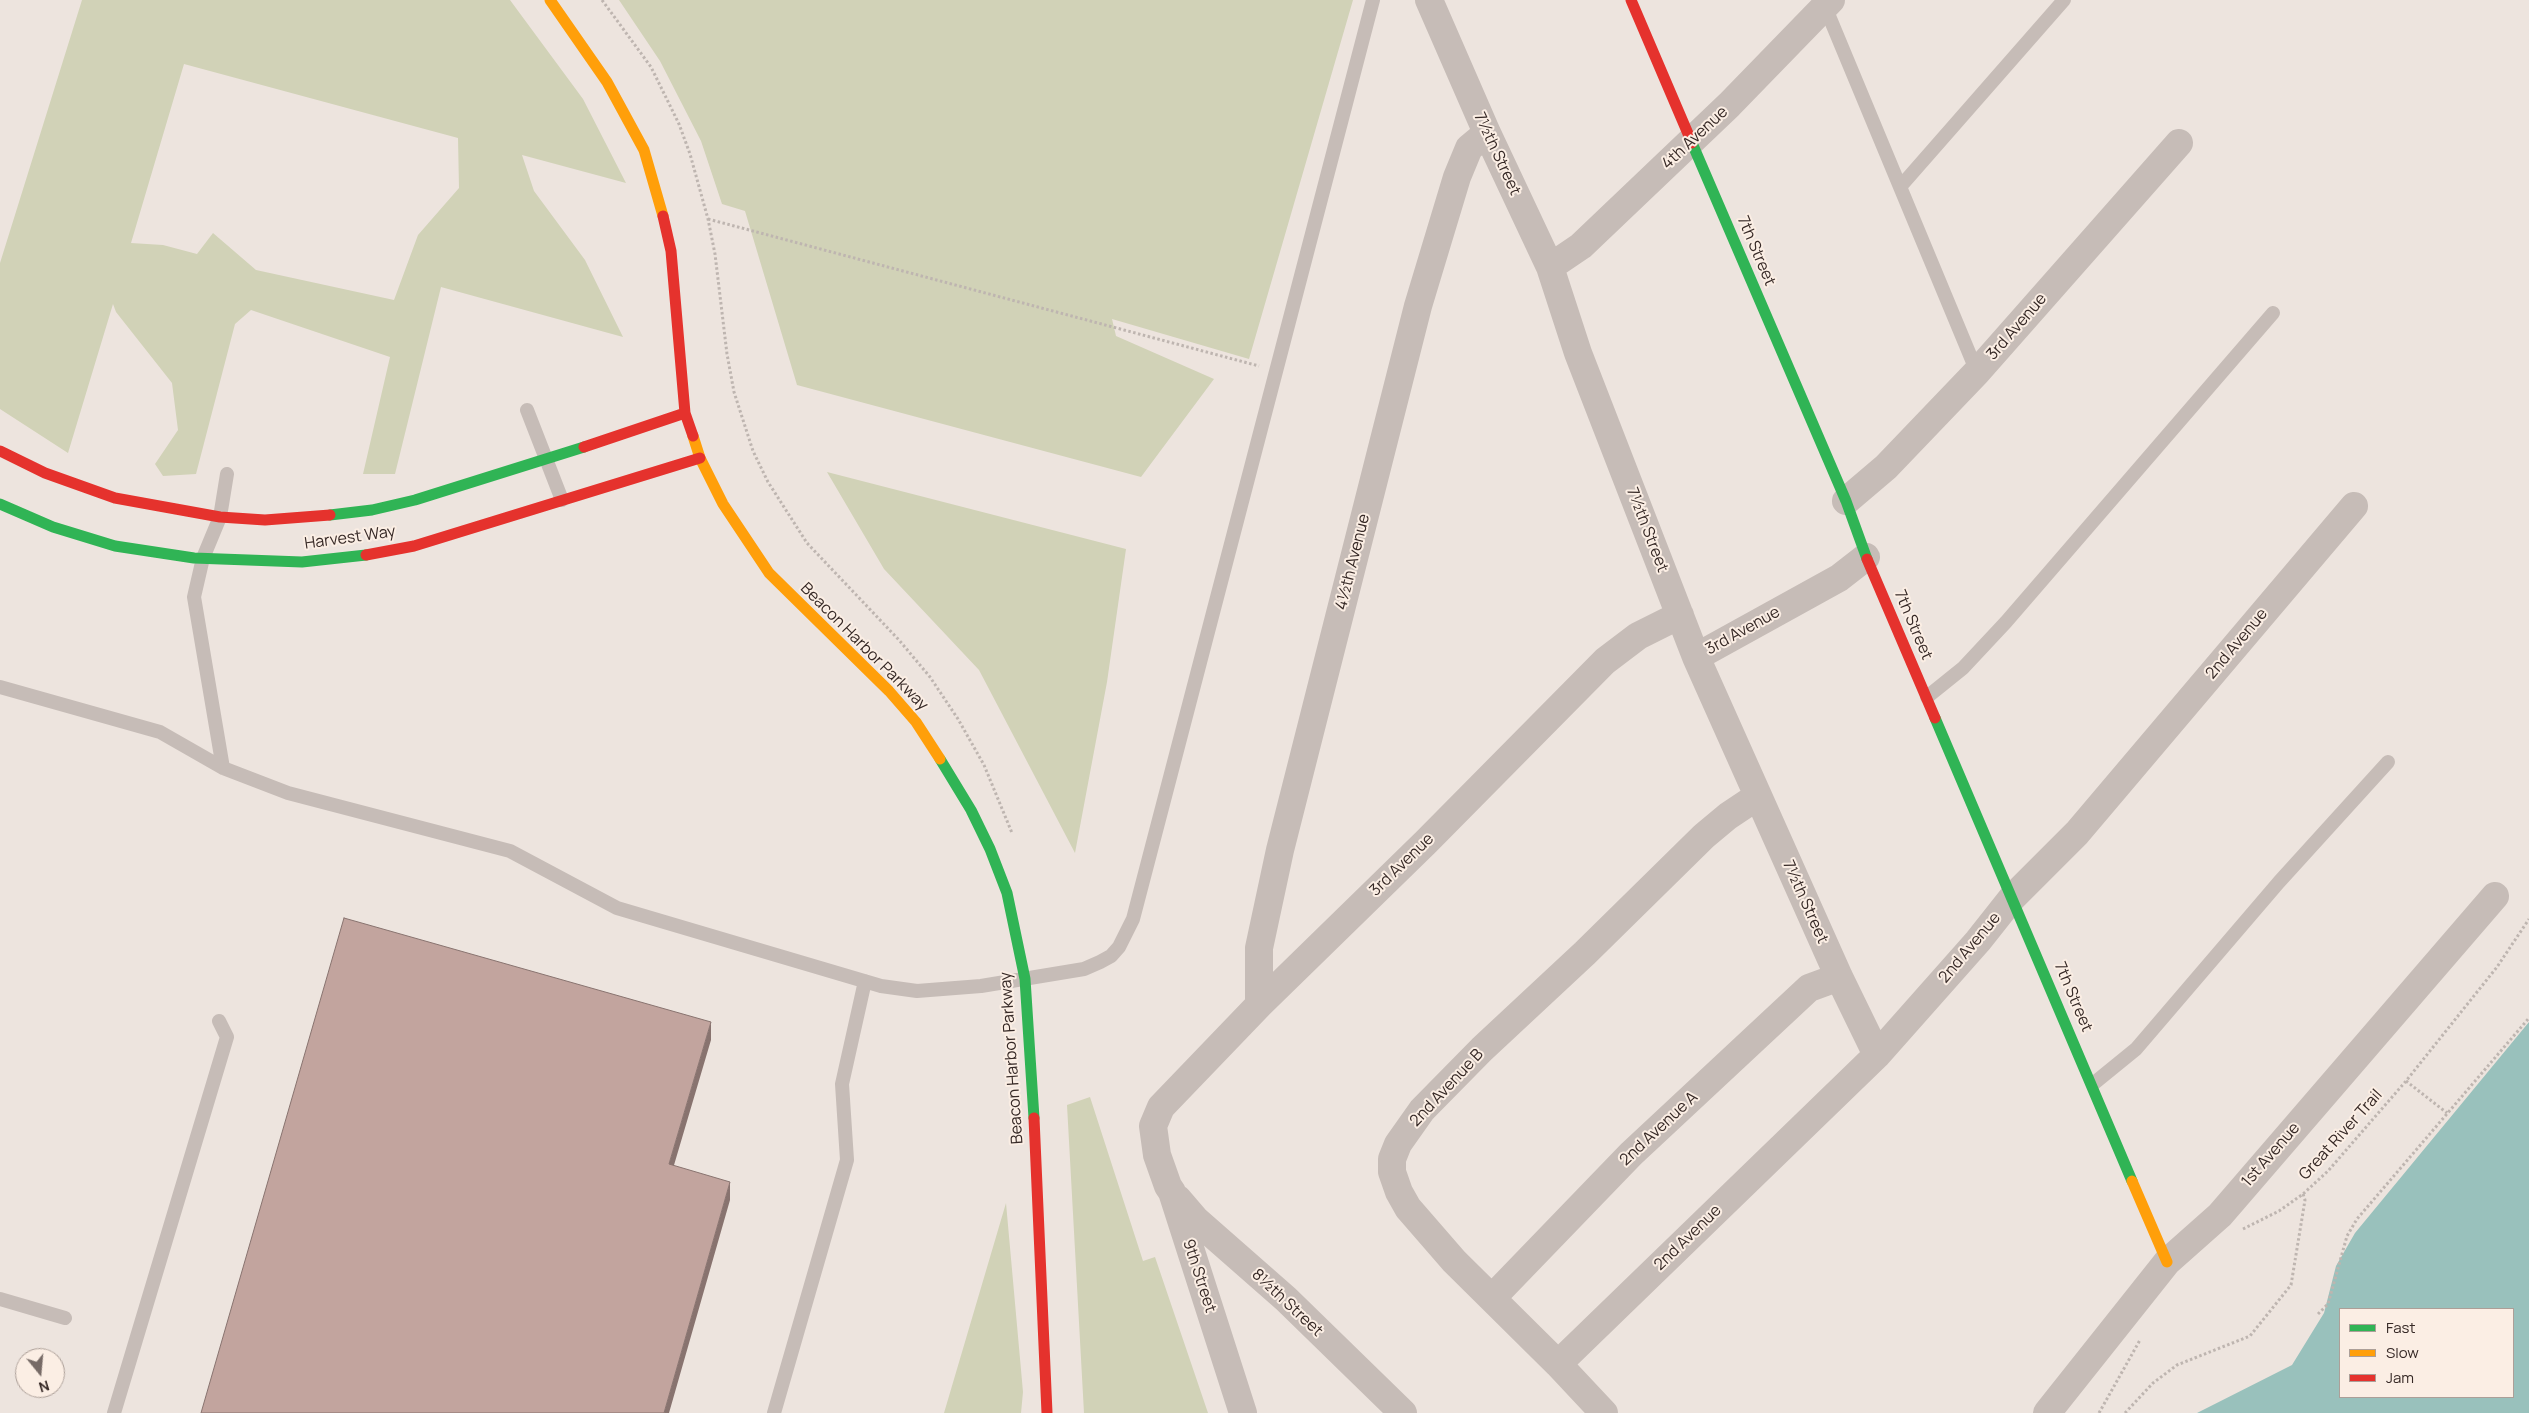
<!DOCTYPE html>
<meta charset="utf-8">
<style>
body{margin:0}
#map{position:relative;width:2529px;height:1413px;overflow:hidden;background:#ede4de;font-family:Manrope,sans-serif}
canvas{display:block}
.legend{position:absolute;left:2339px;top:1308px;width:175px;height:90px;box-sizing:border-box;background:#fbeee4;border:1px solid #ac9f98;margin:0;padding:6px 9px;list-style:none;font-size:15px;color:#362926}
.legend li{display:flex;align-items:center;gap:10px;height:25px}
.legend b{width:25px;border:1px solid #ac9f98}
.north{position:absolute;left:15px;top:1348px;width:50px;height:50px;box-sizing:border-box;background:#fbeee4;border:1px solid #ac9f98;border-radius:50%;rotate:163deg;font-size:14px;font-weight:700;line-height:20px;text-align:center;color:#362926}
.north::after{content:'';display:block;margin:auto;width:18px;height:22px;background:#766a66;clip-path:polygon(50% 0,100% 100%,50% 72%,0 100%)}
</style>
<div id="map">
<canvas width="2529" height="1413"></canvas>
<ul class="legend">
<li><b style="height:6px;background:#30b455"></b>Fast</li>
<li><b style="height:6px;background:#ff9f0a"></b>Slow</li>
<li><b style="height:6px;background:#e5322d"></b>Jam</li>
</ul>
<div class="north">N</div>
</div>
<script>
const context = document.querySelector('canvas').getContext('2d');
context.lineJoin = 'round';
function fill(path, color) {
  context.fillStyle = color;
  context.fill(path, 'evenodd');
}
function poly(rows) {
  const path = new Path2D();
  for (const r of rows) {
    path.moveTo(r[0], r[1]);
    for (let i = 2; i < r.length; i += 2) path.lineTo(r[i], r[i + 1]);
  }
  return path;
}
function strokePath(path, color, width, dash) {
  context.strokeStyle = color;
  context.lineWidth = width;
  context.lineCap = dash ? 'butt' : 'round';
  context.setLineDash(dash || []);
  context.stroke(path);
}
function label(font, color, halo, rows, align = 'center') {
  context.font = font + ' Manrope,sans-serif';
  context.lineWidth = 4;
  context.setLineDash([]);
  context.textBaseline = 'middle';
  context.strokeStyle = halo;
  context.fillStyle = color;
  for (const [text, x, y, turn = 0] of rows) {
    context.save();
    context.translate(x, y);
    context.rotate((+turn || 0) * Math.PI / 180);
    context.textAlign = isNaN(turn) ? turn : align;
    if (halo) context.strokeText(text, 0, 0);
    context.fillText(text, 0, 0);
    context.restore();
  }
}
fill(poly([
 [82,0,510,0,583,99,626,183,522,155,534,191,585,260,623,337,441,287,395,474,363,474,390,357,251,310,235,324,196,474,163,476,155,464,178,430,172,383,116,312,113,304,68,453,0,409,0,263],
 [184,64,458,138,459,188,418,235,394,300,256,270,213,233,197,254,163,245,131,243],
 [619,0,1353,0,1249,359,1112,319,1116,336,1214,379,1141,477,797,385,745,211,722,204,701,141,660,61],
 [827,472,1126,549,1107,682,1075,853,979,670,884,569],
 [1090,1097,1143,1261,1155,1257,1208,1413,1084,1413,1067,1105],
 [1006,1203,1023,1392,1021,1413,944,1413]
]), '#d1d2b7');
fill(poly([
 [2529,1022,2529,1413,2197,1413,2292,1365,2324,1313,2336,1266,2355,1233],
 [2340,1309,2513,1309,2513,1397,2340,1397]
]), '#99c1bc');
strokePath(poly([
 [602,0,651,67,679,124,690,154,708,219,715,254,727,354,734,392,753,451,768,482,807,543,899,640,930,677,958,719,984,765,1012,833],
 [708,219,1259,366],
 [2406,1081,2447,1113],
 [2243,1229,2279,1211,2303,1194,2328,1171,2406,1081,2497,967,2529,919],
 [2318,1314,2328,1304,2347,1236,2357,1219,2529,1018],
 [2099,1413,2140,1340],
 [2125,1413,2153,1383,2177,1365,2250,1336,2291,1285,2305,1200,2303,1194]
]), '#beb5b0', 3, [2.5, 2.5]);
strokePath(poly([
 [1824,4,1977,372],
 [1900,187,2064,0],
 [527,410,562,500],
 [0,687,160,732,223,768,288,793,510,851,617,908,881,986,917,991,981,986,1084,969,1100,962,1111,956,1119,947,1133,919,1373,0],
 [1927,697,1963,668,2006,622,2273,313],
 [223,768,194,597,203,558,220,517,227,474],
 [2093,1084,2136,1049,2279,882,2388,762],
 [0,1299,65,1318],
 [114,1413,227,1037,219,1021],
 [774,1413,847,1160,842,1084,865,981]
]), '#c6bcb7', 14);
strokePath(poly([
 [1429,0,1487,133,1550,267,1578,353,1696,657,1839,977,1877,1055],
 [1550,267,1581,246,1729,105,1831,0],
 [1846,501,1886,467,1977,372,2179,143],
 [1696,657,1839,578,1866,557],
 [1259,1005,1259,948,1280,850,1418,306,1457,177,1469,148,1487,133],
 [1178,1199,1196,1220,1286,1299,1403,1413],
 [1492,1298,1631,1154,1809,988,1839,977],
 [1558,1364,1877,1055,1978,941,2012,898,2077,833,2354,506],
 [1243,1413,1172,1192,1168,1186,1157,1155,1153,1126,1161,1107,1259,1005,1426,842,1605,661,1638,636,1680,615],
 [1604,1413,1558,1364,1454,1261,1408,1208,1399,1192,1392,1172,1392,1159,1398,1144,1422,1110,1482,1049,1585,953,1704,836,1728,816,1758,796],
 [2047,1413,2167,1262,2220,1215,2495,896]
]), '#c6bcb7', 28);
strokePath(poly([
 [1692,143,1846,501,1867,559],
 [0,504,53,527,115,546,194,558,302,562,366,555],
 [330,515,372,510,415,500,584,447],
 [1935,718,2132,1181],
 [940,759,971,810,990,849,1007,893,1025,979,1034,1118]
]), '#30b455', 11);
strokePath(poly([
 [550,0,607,82,644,150,663,216],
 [693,436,700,458,723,504,769,573,889,691,916,722,940,759],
 [2132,1181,2167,1262]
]), '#ff9f0a', 11);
strokePath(poly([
 [1631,0,1692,143],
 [663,216,671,251,685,413,693,436],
 [584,447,685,413],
 [0,451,45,473,115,498,220,517,265,520,330,515],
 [366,555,414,546,700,458],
 [1867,559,1935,718],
 [1034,1118,1047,1413]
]), '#e5322d', 11);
fill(poly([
 [711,1022,711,1040,669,1182,669,1164],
 [730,1182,730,1200,669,1413,664,1413]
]), '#88736f');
const building = poly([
 [344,918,711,1022,669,1164,730,1182,664,1413,201,1413,344,918]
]);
fill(building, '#c2a49e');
strokePath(building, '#88736f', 1);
label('16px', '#362926', '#fbeee4', [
 ["4th Avenue",1695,138,-43],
 ["7½th Street",1497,154,65],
 ["7th Street",1756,251,67],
 ["3rd Avenue",2017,327,-49],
 ["7½th Street",1647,530,69],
 ["Harvest Way",350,538,-8],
 ["4½th Avenue",1353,562,-76],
 ["7th Street",1913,625,67],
 ["3rd Avenue",1743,631,-29],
 ["2nd Avenue",2237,644,-50],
 ["Beacon Harbor Parkway",864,647,45],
 ["3rd Avenue",1402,865,-44],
 ["7½th Street",1805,902,66],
 ["2nd Avenue",1970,948,-50],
 ["7th Street",2073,997,67],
 ["Beacon Harbor Parkway",1012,1058,-94],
 ["2nd Avenue B",1447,1088,-47],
 ["2nd Avenue A",1659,1129,-43],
 ["Great River Trail",2341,1135,-48],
 ["1st Avenue",2271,1155,-49],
 ["2nd Avenue",1688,1238,-44],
 ["9th Street",1199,1276,72],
 ["8½th Street",1287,1303,43]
]);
</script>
